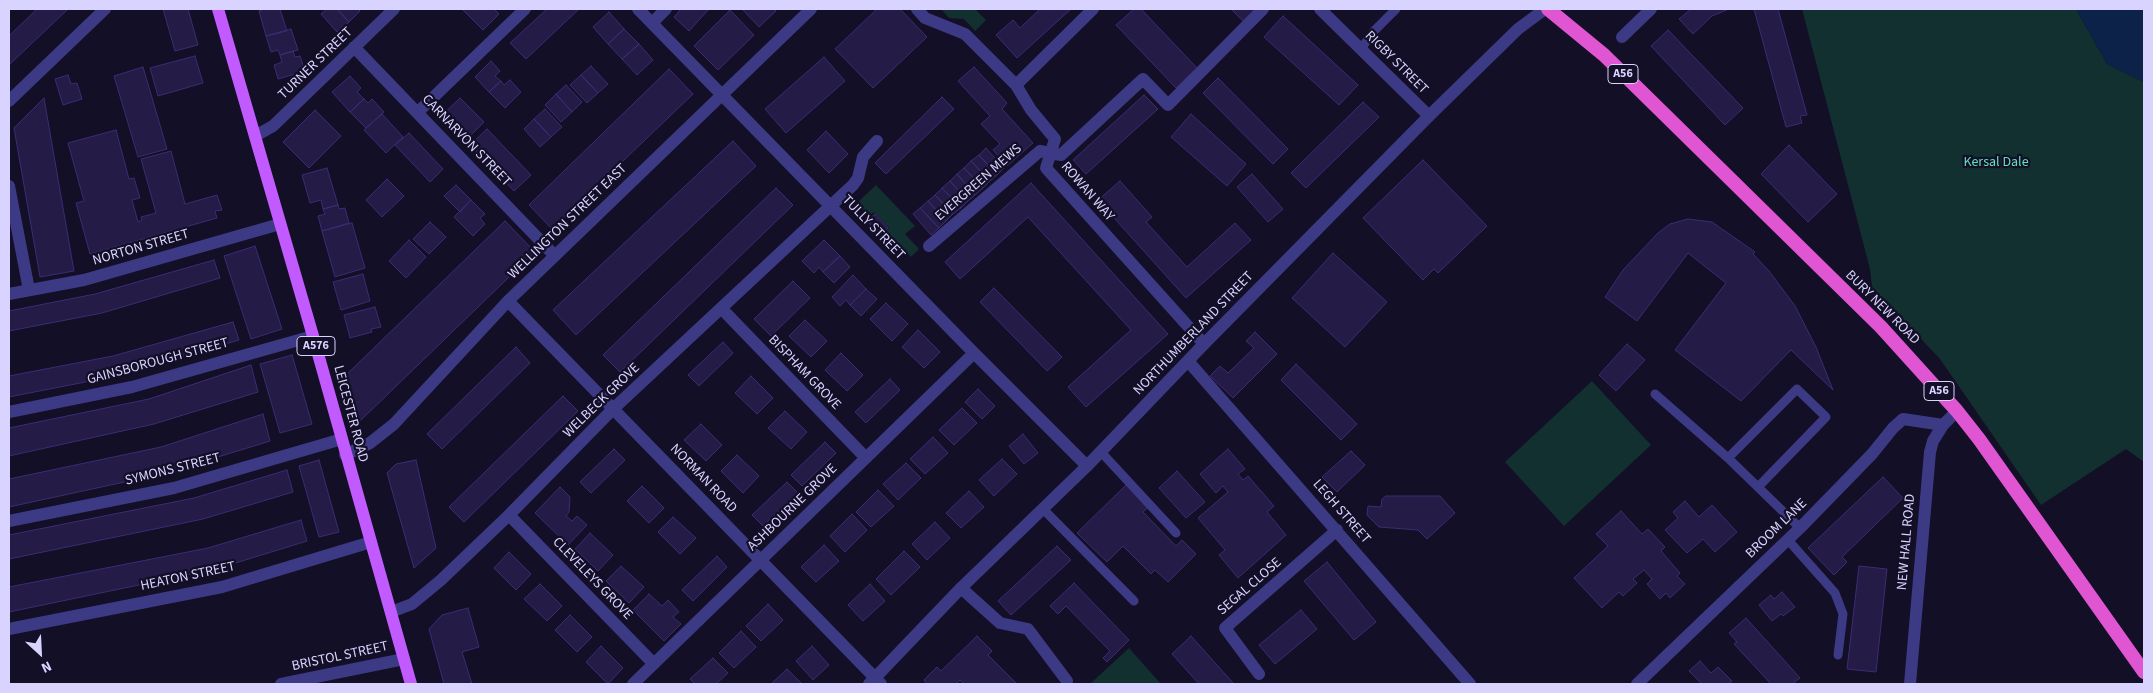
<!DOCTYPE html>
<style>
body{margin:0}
#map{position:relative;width:2153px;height:693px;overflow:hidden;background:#130f26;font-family:"Source Sans 3",sans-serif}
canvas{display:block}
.frame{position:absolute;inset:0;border:10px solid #d9d4ff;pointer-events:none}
.north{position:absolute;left:15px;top:628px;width:50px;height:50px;-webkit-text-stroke:4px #130f26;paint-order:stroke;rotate:155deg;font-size:14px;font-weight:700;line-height:20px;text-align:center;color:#d9d4ff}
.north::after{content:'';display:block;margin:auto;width:18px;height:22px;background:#d9d4ff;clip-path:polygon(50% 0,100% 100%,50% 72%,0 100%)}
</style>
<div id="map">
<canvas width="2153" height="693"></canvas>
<div class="frame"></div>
<div class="north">N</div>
</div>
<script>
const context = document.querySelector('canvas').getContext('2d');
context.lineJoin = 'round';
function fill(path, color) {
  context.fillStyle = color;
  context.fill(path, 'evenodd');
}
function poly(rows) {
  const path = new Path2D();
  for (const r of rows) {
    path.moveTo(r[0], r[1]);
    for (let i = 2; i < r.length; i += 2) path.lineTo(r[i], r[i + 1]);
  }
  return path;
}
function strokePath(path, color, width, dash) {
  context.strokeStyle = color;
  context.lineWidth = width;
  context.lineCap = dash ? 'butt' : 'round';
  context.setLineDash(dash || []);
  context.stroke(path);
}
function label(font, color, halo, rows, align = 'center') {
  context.font = font + ' "Source Sans 3",sans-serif';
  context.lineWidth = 4.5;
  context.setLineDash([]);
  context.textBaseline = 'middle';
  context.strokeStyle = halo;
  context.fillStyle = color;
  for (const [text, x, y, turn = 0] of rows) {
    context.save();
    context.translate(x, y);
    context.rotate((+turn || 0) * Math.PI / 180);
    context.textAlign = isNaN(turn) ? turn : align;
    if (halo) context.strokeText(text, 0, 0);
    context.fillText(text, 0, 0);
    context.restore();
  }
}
fill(poly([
 [941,9,975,9,986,20,975,31,964,19,949,18],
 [1802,9,2076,9,2107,64,2144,82,2144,462,2126,449,2041,505,1940,359,1872,287,1870,269],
 [876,185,915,226,905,234,919,249,911,257,886,231,889,228,874,212,869,216,857,203],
 [1592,381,1651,445,1564,526,1505,462],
 [1129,648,1161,684,1090,684]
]), '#12302f');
fill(poly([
 [2076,9,2144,9,2144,82,2107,64]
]), '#0c2248');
const building = poly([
 [37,9,68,9,9,65,9,36,37,9],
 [163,9,188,9,198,45,175,51,163,9],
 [265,9,280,9,287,31,266,36,259,11,265,9],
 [327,9,337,9,349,22,337,32,321,14,327,9],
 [337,9,358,9,360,11,349,22,337,9],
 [462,9,494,9,499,14,483,30,462,9],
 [547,9,579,9,526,59,510,43,547,9],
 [681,9,709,9,689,31,674,17,681,9],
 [742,9,773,9,776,11,759,27,742,9],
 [877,9,900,9,927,37,873,88,835,49,877,9],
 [1040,9,1071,9,1017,58,996,35,1013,20,1020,28,1040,9],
 [1134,9,1141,9,1197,68,1176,88,1116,25,1134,9],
 [1231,9,1258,9,1244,22,1231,9],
 [1691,9,1729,9,1712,16,1693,34,1679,19,1691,9],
 [1754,9,1778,9,1807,115,1800,116,1802,123,1786,127,1754,9],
 [730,10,754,35,718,70,694,46,730,10],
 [609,12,624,29,608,44,593,27,609,12],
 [1283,16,1358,85,1339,105,1264,37,1283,16],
 [291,29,298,50,280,55,278,50,271,52,266,36,291,29],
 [624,29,639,44,622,59,608,44,624,29],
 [1668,30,1743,108,1725,125,1651,46,1668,30],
 [639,44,653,60,637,75,622,59,639,44],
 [293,51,295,57,300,56,305,71,278,79,274,65,282,62,280,55,293,51],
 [195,56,203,83,158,96,150,68,195,56],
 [824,57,845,81,786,133,765,109,824,57],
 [491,61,500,71,495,76,501,81,489,92,475,77,491,61],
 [591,66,608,84,598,93,581,75,591,66],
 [143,67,167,149,138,157,114,76,143,67],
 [974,67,1007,103,1002,109,1033,143,1007,166,993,150,1000,144,981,124,990,116,958,81,974,67],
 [669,69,693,94,552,229,529,205,669,69],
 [68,75,71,84,77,83,82,99,63,105,55,79,68,75],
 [581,75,598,93,587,103,570,85,581,75],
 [350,76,361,88,357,92,364,99,350,112,332,92,350,76],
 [1218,78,1288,149,1273,164,1203,93,1218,78],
 [510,80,521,92,505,108,489,92,501,81,504,85,510,80],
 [566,85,582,102,572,112,556,94,566,85],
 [556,94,572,112,561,122,545,105,556,94],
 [1144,95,1158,109,1086,174,1073,160,1144,95],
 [942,97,954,109,886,174,875,163,942,97],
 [44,98,74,271,40,277,14,128,44,98],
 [460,98,484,122,466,140,442,115,460,98],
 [364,99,368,103,372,99,384,112,366,128,350,112,364,99],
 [1363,102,1379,117,1306,188,1291,173,1363,102],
 [545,109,562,127,551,137,534,119,545,109],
 [315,110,341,136,309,168,283,142,315,110],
 [382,114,403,137,386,153,364,130,382,114],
 [1191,114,1246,164,1227,186,1171,137,1191,114],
 [534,119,551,137,540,147,524,129,534,119],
 [487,129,531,175,514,191,470,145,487,129],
 [116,130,129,179,134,178,140,198,132,200,138,222,142,220,141,217,156,213,141,159,171,151,185,204,217,195,222,210,215,211,217,218,90,254,76,203,84,201,68,143,116,130],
 [826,131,848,154,829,173,807,150,826,131],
 [409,133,443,169,430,182,395,145,409,133],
 [733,141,756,166,576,335,553,310,733,141],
 [1789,145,1837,194,1808,222,1761,174,1789,145],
 [986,148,1004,168,997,175,979,155,986,148],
 [979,155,997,175,990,181,971,161,979,155],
 [1423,160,1487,226,1438,273,1434,269,1423,280,1363,218,1423,160],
 [971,161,990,181,983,188,964,168,971,161],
 [327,168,338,205,323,209,321,200,310,203,302,175,327,168],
 [964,168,983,188,975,195,957,174,964,168],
 [957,174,975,195,968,201,950,181,957,174],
 [1252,174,1283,209,1268,222,1237,187,1252,174],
 [387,179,404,196,382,217,366,200,387,179],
 [950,181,968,201,961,208,942,188,950,181],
 [1120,181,1152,217,1146,222,1187,267,1235,223,1251,240,1186,298,1098,200,1120,181],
 [1031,183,1168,334,1086,407,1068,387,1131,330,1028,217,960,279,945,262,1031,183],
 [456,185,471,200,460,212,444,196,456,185],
 [776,188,793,205,620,372,603,355,776,188],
 [942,188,961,208,953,214,935,195,942,188],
 [935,195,953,214,946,221,928,201,935,195],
 [471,200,485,214,480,218,485,224,473,236,454,217,471,200],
 [928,201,946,221,939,228,920,208,928,201],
 [338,205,339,209,345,208,349,223,322,231,318,216,325,214,323,209,338,205],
 [920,208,939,228,931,235,913,214,920,208],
 [875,214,888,228,880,235,867,221,875,214],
 [1688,219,1712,222,1755,252,1753,254,1769,271,1795,306,1816,347,1833,390,1791,350,1741,401,1675,350,1726,283,1688,253,1637,321,1605,297,1623,270,1658,233,1670,224,1688,219],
 [505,221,535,252,360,421,345,376,505,221],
 [430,222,446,237,429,254,413,239,430,222],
 [352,223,365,268,335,277,322,231,352,223],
 [409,240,426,257,406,278,389,261,409,240],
 [824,240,840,256,823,272,819,267,814,273,802,261,824,240],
 [255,246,282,329,251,339,224,256,255,246],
 [1333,253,1387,302,1345,347,1292,298,1333,253],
 [840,256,850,267,834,283,823,272,840,256],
 [214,260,220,278,102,313,9,331,9,311,95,294,214,260],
 [363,274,370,301,341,310,333,282,363,274],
 [853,275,866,289,850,305,846,300,840,306,832,297,853,275],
 [793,281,810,298,771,336,754,319,793,281],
 [994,288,1062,357,1047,371,980,302,994,288],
 [866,289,877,299,861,316,850,305,866,289],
 [886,303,908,324,892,341,870,319,886,303],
 [375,307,381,327,371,329,372,332,350,338,344,315,375,307],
 [805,320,827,341,811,357,789,336,805,320],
 [233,322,239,340,121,375,9,397,9,376,113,356,233,322],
 [918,330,940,352,924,368,902,347,918,330],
 [1255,332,1277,354,1233,398,1210,376,1220,366,1228,373,1254,348,1246,341,1255,332],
 [723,342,733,353,699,386,688,375,723,342],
 [1627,344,1645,360,1616,391,1599,375,1627,344],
 [516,347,530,363,442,449,427,434,516,347],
 [841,353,863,375,847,391,825,370,841,353],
 [292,355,312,424,280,433,260,364,292,355],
 [1296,364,1357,424,1341,440,1281,380,1296,364],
 [251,365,258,392,154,424,9,456,9,428,149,399,251,365],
 [751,376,773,398,757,414,735,393,751,376],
 [890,379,900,390,866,423,855,412,890,379],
 [978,389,995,406,982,419,965,402,978,389],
 [563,396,578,411,464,522,449,507,563,396],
 [962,408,977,423,954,445,939,430,962,408],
 [785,411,807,432,791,449,768,428,785,411],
 [263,414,270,441,166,473,9,507,9,479,161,447,263,414],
 [701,424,722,445,706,461,684,440,701,424],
 [1023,434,1038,453,1024,464,1009,446,1023,434],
 [933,437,948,453,925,474,910,459,933,437],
 [825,442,836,453,802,486,791,475,825,442],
 [614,449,625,460,591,493,580,482,614,449],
 [1228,449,1245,469,1238,474,1243,480,1248,476,1274,506,1267,512,1286,535,1238,578,1219,555,1225,550,1198,518,1228,492,1223,486,1216,493,1200,474,1228,449],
 [1351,451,1365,465,1337,492,1322,477,1351,451],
 [737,455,759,476,743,493,721,471,737,455],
 [1002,459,1017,474,994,496,979,480,1002,459],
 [319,460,339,532,319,537,299,466,319,460],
 [416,460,436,548,414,568,387,473,396,464,416,460],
 [906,463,921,478,898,500,883,484,906,463],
 [287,470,293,492,203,519,9,559,9,535,194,498,287,470],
 [1177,471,1205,502,1186,518,1159,488,1177,471],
 [1883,477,1903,498,1842,557,1847,562,1834,575,1808,548,1883,477],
 [787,482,798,493,763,526,752,515,787,482],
 [1126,485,1148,507,1143,512,1176,546,1182,540,1196,554,1168,582,1155,570,1151,574,1123,546,1107,562,1077,533,1126,485],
 [642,486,664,508,649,523,627,501,642,486],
 [560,487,570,497,569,512,566,516,572,521,577,516,587,525,568,545,535,513,560,487],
 [878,490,894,506,871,527,856,512,878,490],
 [969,491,984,507,961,528,946,513,969,491],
 [1386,496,1440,496,1455,513,1427,539,1418,530,1379,527,1367,515,1368,506,1381,507,1382,499,1386,496],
 [1685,501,1699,517,1712,505,1737,532,1715,552,1703,539,1687,553,1665,530,1678,518,1673,512,1685,501],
 [1621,511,1642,534,1648,529,1665,547,1661,551,1680,573,1677,576,1685,584,1670,598,1666,593,1660,599,1647,584,1652,579,1644,570,1633,579,1637,583,1623,596,1619,592,1602,608,1574,578,1608,546,1596,534,1621,511],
 [852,514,867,530,845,552,830,536,852,514],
 [673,517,696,538,680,554,658,532,673,517],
 [301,520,307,541,216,569,9,612,9,587,208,548,301,520],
 [935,522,950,538,927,560,912,544,935,522],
 [590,533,613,555,598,571,575,549,590,533],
 [824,545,839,561,816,582,801,567,824,545],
 [1057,546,1071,560,1011,615,998,601,1057,546],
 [904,551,920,567,891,595,876,579,904,551],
 [509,552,531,574,516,590,494,568,509,552],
 [717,556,727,567,693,601,682,590,717,556],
 [1327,562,1376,622,1354,640,1304,581,1327,562],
 [621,566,644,587,629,603,606,581,621,566],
 [1859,566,1887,569,1876,672,1847,669,1859,566],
 [1074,583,1129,640,1107,662,1103,658,1110,651,1066,606,1058,614,1050,606,1074,583],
 [540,584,562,606,547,621,524,599,540,584],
 [870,584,885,601,863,621,848,605,870,584],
 [1782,592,1795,607,1783,616,1781,614,1772,621,1759,605,1771,595,1774,599,1782,592],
 [649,594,662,606,668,600,679,612,673,617,681,624,664,641,633,610,649,594],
 [768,604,783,620,761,641,746,626,768,604],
 [468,608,479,647,462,652,472,684,444,684,429,629,442,615,468,608],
 [1301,610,1317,629,1275,664,1259,645,1301,610],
 [570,615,592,637,577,652,555,630,570,615],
 [1746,618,1800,678,1792,684,1771,684,1734,644,1737,642,1729,633,1746,618],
 [741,631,756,647,734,668,719,653,741,631],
 [977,636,992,651,988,655,1017,684,964,684,960,680,956,684,927,684,924,680,937,667,941,671,977,636],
 [1191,636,1234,684,1199,684,1172,654,1191,636],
 [601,646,623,668,608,684,586,662,601,646],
 [812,646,829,665,813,680,796,661,812,646],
 [713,658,728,673,716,684,695,684,690,679,713,658],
 [1700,661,1711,673,1718,667,1732,681,1728,684,1702,684,1689,671,1700,661],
 [787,669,802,684,771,684,787,669]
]);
fill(building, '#241b47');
strokePath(building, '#3b2d73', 1);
strokePath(poly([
 [1361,49,1373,32,1396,9],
 [1655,394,1728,458],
 [1101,452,1176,533],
 [1759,486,1826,417,1797,389,1728,458,1800,528],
 [1043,509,1134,601],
 [1788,540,1835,593,1843,614,1838,655]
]), '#3d3a85', 9);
strokePath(poly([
 [638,9,974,353,1087,466],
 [917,9,925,18,965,34,1016,85],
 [1093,9,1016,85,1031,110,1055,139,1046,168,1204,344],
 [1320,9,1429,116],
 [652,23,666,9],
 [1622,37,1651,9],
 [354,47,555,256],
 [9,101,105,9],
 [418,112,525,9],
 [255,136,273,126,394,9],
 [9,186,29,290],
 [929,246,1040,151,1061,155,1143,79,1168,105,1263,9],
 [9,294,84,280,280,224],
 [508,301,881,684],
 [721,308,866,458],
 [1188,361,1470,684],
 [9,412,132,387,313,336],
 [345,455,370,443,394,424,508,301,811,9],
 [509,515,654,664],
 [9,521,174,488,342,439],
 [961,588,1000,623,1028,629,1067,681],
 [391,612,412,604,441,580,509,515,613,409,853,185,858,178,863,157,877,141],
 [9,629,222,587,371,542],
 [1259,674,1225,628,1337,530],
 [281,684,404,659],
 [633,684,974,353],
 [1637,684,1800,528,1872,454,1893,428,1903,419,1943,425],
 [1910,684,1930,452,1933,441,1943,425,1957,411]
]), '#3d3a85', 12);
strokePath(poly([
 [869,684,961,588,1087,466,1204,344,1429,116,1518,29,1545,9]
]), '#3d3a85', 12);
strokePath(poly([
 [218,9,313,336,411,684]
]), '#c25bff', 12);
strokePath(poly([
 [1548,9,1604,55,1881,327,1957,411,1979,439,2144,672]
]), '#e055d1', 14);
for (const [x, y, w] of [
 [1623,74,30],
 [316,346,38],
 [1939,391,30]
]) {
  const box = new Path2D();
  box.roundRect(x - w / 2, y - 9.5, w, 19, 4);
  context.fillStyle = '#130f26';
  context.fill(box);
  strokePath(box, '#d9d4ff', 1);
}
label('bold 12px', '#d9d4ff', null, [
 ["A56",1623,74],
 ["A576",316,346],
 ["A56",1939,391]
]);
label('14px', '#d9d4ff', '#130f26', [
 ["RIGBY STREET",1396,63,45],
 ["TURNER STREET",316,64,-44],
 ["CARNARVON STREET",466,141,46],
 ["EVERGREEN MEWS",979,183,-41],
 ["ROWAN WAY",1087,192,49],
 ["WELLINGTON STREET EAST",568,222,-44],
 ["TULLY STREET",873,228,46],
 ["NORTON STREET",141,248,-16],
 ["BURY NEW ROAD",1882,308,45],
 ["NORTHUMBERLAND STREET",1194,334,-46],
 ["GAINSBOROUGH STREET",158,362,-15],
 ["BISPHAM GROVE",804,373,46],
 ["WELBECK GROVE",602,401,-44],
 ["LEICESTER ROAD",350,414,75],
 ["SYMONS STREET",173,470,-14],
 ["NORMAN ROAD",703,479,46],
 ["ASHBOURNE GROVE",793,508,-44],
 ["LEGH STREET",1341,512,49],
 ["BROOM LANE",1777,529,-44],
 ["NEW HALL ROAD",1907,542,-85],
 ["HEATON STREET",188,577,-12],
 ["CLEVELEYS GROVE",592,579,46],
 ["SEGAL CLOSE",1250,587,-41],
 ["BRISTOL STREET",340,657,-12]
]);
label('14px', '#5fe0c0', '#130f26', [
 ["Kersal Dale",1996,163]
]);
</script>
